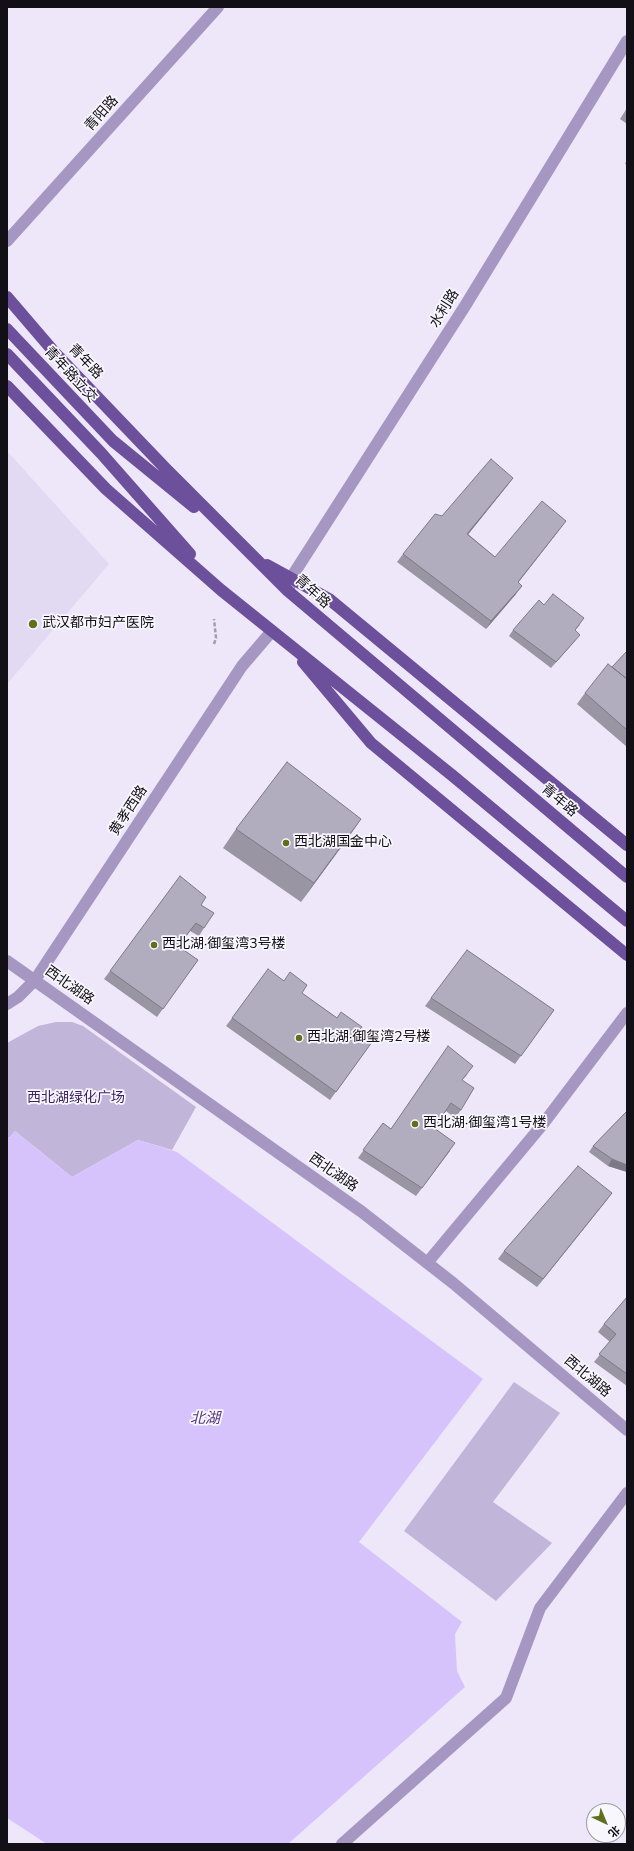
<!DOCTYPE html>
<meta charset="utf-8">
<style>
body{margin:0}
#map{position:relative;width:634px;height:1851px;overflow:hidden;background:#ede7f9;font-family:"Nunito Sans","Noto Sans SC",sans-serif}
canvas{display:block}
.frame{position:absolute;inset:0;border:8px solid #121016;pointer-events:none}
.north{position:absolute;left:586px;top:1803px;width:40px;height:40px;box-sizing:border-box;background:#f9f7fe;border:1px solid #9d9ba1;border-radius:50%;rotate:136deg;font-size:11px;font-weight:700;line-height:16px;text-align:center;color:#121016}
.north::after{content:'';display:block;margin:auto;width:14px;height:18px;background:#5f6f1b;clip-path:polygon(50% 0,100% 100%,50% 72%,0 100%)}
</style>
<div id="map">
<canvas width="634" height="1851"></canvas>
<div class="frame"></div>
<div class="north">北</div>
</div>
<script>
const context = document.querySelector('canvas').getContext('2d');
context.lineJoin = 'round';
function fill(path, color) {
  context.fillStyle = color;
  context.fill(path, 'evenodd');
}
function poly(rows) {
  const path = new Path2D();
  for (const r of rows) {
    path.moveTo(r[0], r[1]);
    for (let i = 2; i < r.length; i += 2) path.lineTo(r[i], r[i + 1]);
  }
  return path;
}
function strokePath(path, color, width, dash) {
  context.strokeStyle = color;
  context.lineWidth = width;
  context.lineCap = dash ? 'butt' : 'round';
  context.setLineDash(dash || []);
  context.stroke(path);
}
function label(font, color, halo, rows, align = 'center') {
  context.font = font + ' "Nunito Sans","Noto Sans SC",sans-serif';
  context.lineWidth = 3.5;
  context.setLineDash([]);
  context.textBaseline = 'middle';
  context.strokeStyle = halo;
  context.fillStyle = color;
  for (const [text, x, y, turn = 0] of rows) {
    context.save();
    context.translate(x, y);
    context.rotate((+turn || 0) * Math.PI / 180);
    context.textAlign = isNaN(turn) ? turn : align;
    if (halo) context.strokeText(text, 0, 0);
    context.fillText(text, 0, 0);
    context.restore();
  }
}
fill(poly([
 [7,451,109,564,7,684]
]), '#e1daf2');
fill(poly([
 [56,1022,72,1022,83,1026,196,1107,172,1150,138,1140,72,1177,15,1131,9,1138,7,1136,7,1043,38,1026],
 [514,1382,560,1413,493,1502,552,1543,496,1601,404,1531]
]), '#c1b5d9');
fill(poly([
 [15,1131,72,1177,138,1140,177,1152,483,1379,359,1542,462,1622,455,1634,457,1671,465,1687,288,1844,47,1844,7,1818,7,1136,9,1138]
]), '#d6c3fc');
strokePath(poly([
 [214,644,216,638,214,619]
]), '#a19daa', 2.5, [4, 2]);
strokePath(poly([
 [7,241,218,7],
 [289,588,291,578,465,306,627,41],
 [7,961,362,1212,453,1283,627,1430],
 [7,1004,18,997,35,980,242,666,272,631],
 [427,1263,543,1124,627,1013],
 [342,1844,506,1698,540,1608,627,1493]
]), '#a597c2', 12);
strokePath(poly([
 [7,297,55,353,166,469,288,591,627,877],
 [7,329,113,441,194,507],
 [7,354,101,453,190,554],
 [7,386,106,489,221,590,453,776,627,921],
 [267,565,329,599,627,845],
 [303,662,371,743,627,955]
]), '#6d509b', 12);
fill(poly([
 [627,108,627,124,620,119],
 [627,160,627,165,625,164],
 [513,478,507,486,468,534,495,557,560,529,518,583,516,594,486,629,397,562,403,554,442,516],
 [544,605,580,625,575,630,575,641,551,668,509,636,513,630],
 [627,651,627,747,577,704,585,693,612,667],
 [361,819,301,902,223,848,236,829],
 [201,905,204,928,199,936,190,931,179,947,198,960,157,1017,104,979,110,971],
 [284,981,372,1042,330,1100,226,1026,232,1018],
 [431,998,554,1010,515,1064,425,1006],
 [468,1074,462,1080,461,1110,455,1118,446,1111,434,1128,450,1151,416,1196,358,1158,383,1123,391,1129],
 [627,1111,627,1172,608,1166,589,1152,593,1146],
 [612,1193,606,1201,537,1287,498,1259,504,1251],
 [627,1297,627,1386,594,1362,610,1342,598,1332,604,1324]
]), '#9995a3');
fill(poly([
 [513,478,507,486,462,542,467,534],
 [566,521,560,529,512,590,518,582],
 [522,586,516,594,486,629,491,621],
 [361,819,348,838,301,902,314,883],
 [612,1159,627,1165,627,1172,608,1166],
 [612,1193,606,1201,537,1287,543,1279]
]), '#7d7985');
const building = poly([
 [491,459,513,478,467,534,495,557,542,501,566,521,518,582,522,586,491,621,403,554,435,514,442,516,491,459],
 [553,594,584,618,575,630,580,635,556,662,513,630,539,600,544,605,553,594],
 [627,651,627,679,612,667,627,651],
 [608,664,627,679,627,730,585,693,608,664],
 [287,762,361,819,314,883,236,829,287,762],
 [180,876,206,897,201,905,214,913,204,928,196,923,178,946,198,960,163,1009,110,971,180,876],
 [467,950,554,1010,521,1056,431,998,467,950],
 [268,969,284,981,290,972,307,985,302,993,337,1018,341,1012,362,1027,358,1032,372,1042,336,1092,232,1018,268,969],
 [448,1046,473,1066,462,1080,474,1088,461,1110,451,1103,434,1128,455,1143,422,1188,363,1150,383,1123,391,1129,448,1046],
 [627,1111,627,1165,612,1159,593,1146,627,1111],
 [578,1166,612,1193,543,1279,504,1251,578,1166],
 [627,1297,627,1374,599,1354,616,1334,604,1324,627,1297]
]);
fill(building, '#b2adbe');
strokePath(building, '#7d7985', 1);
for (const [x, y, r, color] of [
 [33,624,5,"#5f6f1b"],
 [286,843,4,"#5f6f1b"],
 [154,945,4,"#5f6f1b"],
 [299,1038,4,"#5f6f1b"],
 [415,1124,4,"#5f6f1b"]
]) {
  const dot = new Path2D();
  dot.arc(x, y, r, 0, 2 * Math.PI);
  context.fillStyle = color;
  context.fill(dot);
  strokePath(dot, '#f9f7fe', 1.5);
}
label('14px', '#121016', '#f9f7fe', [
 ["青阳路",102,114,-48],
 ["水利路",445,309,-58],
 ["青年路",85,362,46],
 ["青年路立交",70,375,47],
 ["青年路",312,592,42],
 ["青年路",559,801,40],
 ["黄孝西路",129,811,-57],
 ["西北湖路",69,986,35],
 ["西北湖路",333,1173,35],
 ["西北湖路",587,1377,40]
]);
label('14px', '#121016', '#f9f7fe', [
 ["武汉都市妇产医院",42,624],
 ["西北湖国金中心",294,843],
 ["西北湖·御玺湾3号楼",162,945],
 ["西北湖·御玺湾2号楼",307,1038],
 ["西北湖·御玺湾1号楼",423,1124]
], 'left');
label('14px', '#3e2264', '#f9f7fe', [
 ["西北湖绿化广场",76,1099]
]);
label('italic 15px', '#553a7e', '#f9f7fe', [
 ["北湖",205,1419]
]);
</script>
